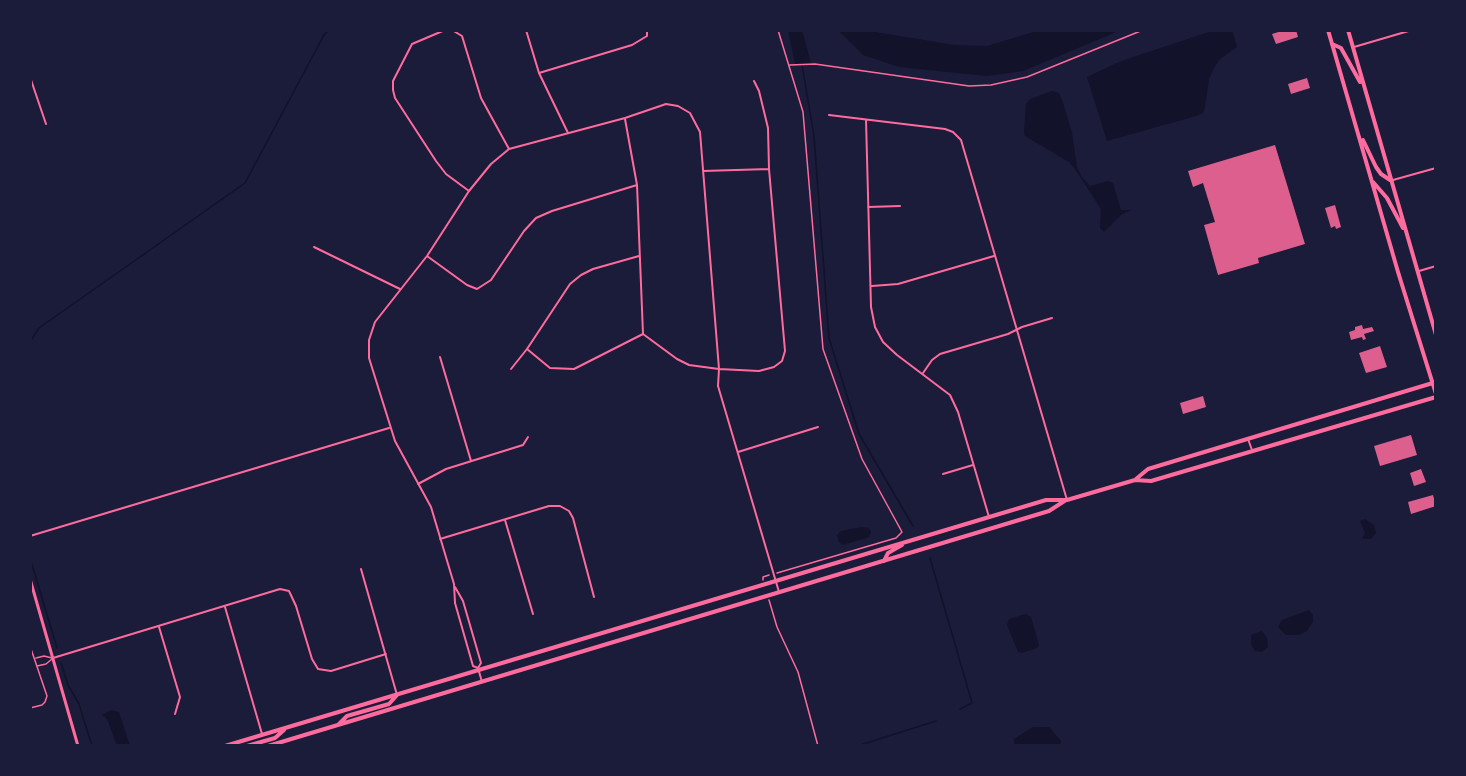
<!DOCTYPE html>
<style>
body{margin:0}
#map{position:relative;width:1466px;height:776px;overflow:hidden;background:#1b1b3a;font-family:Literata,serif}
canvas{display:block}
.frame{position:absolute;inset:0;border:32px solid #1b1b3a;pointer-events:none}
</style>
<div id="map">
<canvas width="1466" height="776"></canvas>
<div class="frame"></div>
</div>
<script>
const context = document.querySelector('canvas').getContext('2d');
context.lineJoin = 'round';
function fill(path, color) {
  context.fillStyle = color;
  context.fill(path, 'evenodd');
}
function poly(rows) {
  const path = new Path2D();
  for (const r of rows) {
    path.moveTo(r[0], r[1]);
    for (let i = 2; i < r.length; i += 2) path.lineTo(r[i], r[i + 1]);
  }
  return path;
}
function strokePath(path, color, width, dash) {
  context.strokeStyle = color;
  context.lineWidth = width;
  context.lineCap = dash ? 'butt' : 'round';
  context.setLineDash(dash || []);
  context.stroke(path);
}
fill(poly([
 [788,30,802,30,811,63,795,64],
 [838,30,863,30,954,45,987,46,1040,30,1121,30,1023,71,987,76,899,67,863,55],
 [1215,30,1232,30,1237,47,1220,59,1214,68,1209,79,1205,107,1203,113,1196,116,1107,141,1087,77,1121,61],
 [1052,91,1059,93,1063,103,1072,133,1077,167,1082,177,1090,186,1108,181,1113,183,1121,210,1132,210,1122,214,1104,232,1100,228,1101,209,1075,169,1069,162,1025,136,1024,132,1026,104,1030,99],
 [1365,519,1374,525,1376,533,1371,539,1362,539,1365,533,1360,521],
 [862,527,869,528,871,532,869,537,843,545,839,542,837,535,841,531],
 [1309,610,1313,615,1313,622,1307,631,1299,635,1286,635,1278,627,1282,620],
 [1026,614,1031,617,1039,645,1037,648,1022,653,1018,652,1007,625,1009,619],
 [1262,631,1267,638,1268,647,1262,652,1255,651,1251,644,1251,635],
 [111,710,119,712,130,746,117,746,107,719,102,715],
 [1033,727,1049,727,1061,741,1060,746,1014,746,1014,739]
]), '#12122b');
strokePath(poly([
 [802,65,814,136,829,338,859,434,913,526],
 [30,342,39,328,245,183,324,35,329,30],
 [30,558,57,648],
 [930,558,972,703,960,709],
 [61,663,68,685,79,704,92,746],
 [857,746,936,721]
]), '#12122b', 1.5);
fill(poly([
 [1285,30,1296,30,1298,37,1276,44,1272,34],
 [1307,78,1310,88,1291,94,1288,84],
 [1275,145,1305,244,1258,258,1259,263,1218,275,1204,225,1215,222,1203,183,1193,187,1188,171],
 [1335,205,1341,227,1336,229,1335,226,1331,228,1325,208],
 [1362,325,1363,329,1372,327,1374,331,1364,334,1366,339,1363,340,1362,337,1351,340,1349,332,1355,330,1355,327],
 [1380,346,1387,367,1366,373,1359,353],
 [1203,396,1206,407,1183,414,1180,403],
 [1411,435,1417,455,1380,466,1374,446],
 [1421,469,1426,482,1414,486,1410,473],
 [1433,495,1436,506,1411,514,1408,502]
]), '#dd5f8e');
strokePath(poly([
 [790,65,815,64,969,86,991,85,1027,77,1143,30],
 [777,573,896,538,902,532,862,459,823,349,803,112,778,30],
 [763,580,763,577,769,575],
 [769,600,777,627,798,672,818,746]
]), '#ff6b9d', 1.5);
strokePath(poly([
 [30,646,47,696,45,702,42,705,30,708],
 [36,658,44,656,52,658],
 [37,666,46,664,52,659]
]), '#ff6b9d', 1.5);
strokePath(poly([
 [445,30,412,44,393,81,393,90,395,98,436,161,446,174,469,191],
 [452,30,462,36,481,98,509,149],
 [526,30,539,73,568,133],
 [1354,47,1412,30],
 [539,73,632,45,647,36,647,30],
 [30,77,46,124],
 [829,115,945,129,953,132,961,140,1067,500],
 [625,119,637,185,643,334],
 [866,120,871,307,875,327,883,342,897,355,950,395,958,412,989,517],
 [703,171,769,169],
 [1393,180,1436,168],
 [868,207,900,206],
 [314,247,400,289],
 [427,256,467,285,477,289,491,280,524,231,536,218,552,211,637,185],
 [1419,271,1436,266],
 [872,286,898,284,994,256],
 [527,349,550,368,574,369,643,334,677,359,689,365,719,369,759,371,774,367,782,361,785,351,769,169,768,128,759,91,754,81],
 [440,357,471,461],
 [511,369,527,349,570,284,581,275,593,269,639,256],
 [923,373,932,360,940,354,1008,334,1022,327,1052,318],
 [1248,439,1252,450],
 [738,452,818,427],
 [943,474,973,465],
 [418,484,446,469,523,445,528,437],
 [505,520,533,614],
 [30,536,389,428],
 [440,539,549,506,560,506,569,511,573,518,594,597],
 [361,569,397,695],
 [455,587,463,601,481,663,478,668],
 [225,607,262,734],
 [159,627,180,697,175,714],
 [53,658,280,589,289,591,296,606,312,659,318,669,331,671,386,654],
 [482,682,478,668,473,666,455,603,454,584,431,507,395,441,369,358,369,340,375,322,427,256,469,191,491,164,509,149,625,118,666,104,678,106,690,113,700,132,719,369,718,386,779,592]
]), '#ff6b9d', 2);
strokePath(poly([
 [30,579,78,746]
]), '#ff6b9d', 3);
strokePath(poly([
 [1136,479,1148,469,1436,382],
 [884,561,888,553,902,545],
 [338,725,347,716,389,704,397,695],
 [225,746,1046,500,1067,500,1135,480,1151,481,1436,397],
 [247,746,275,738,284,730],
 [268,746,1049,511,1066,500]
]), '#ff6b9d', 4);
strokePath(poly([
 [1328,30,1398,272,1436,394],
 [1348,30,1436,335],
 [1332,44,1341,48,1360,82],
 [1363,140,1376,167,1381,174,1390,180],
 [1373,182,1387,198,1403,228]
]), '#ff6b9d', 4);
</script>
